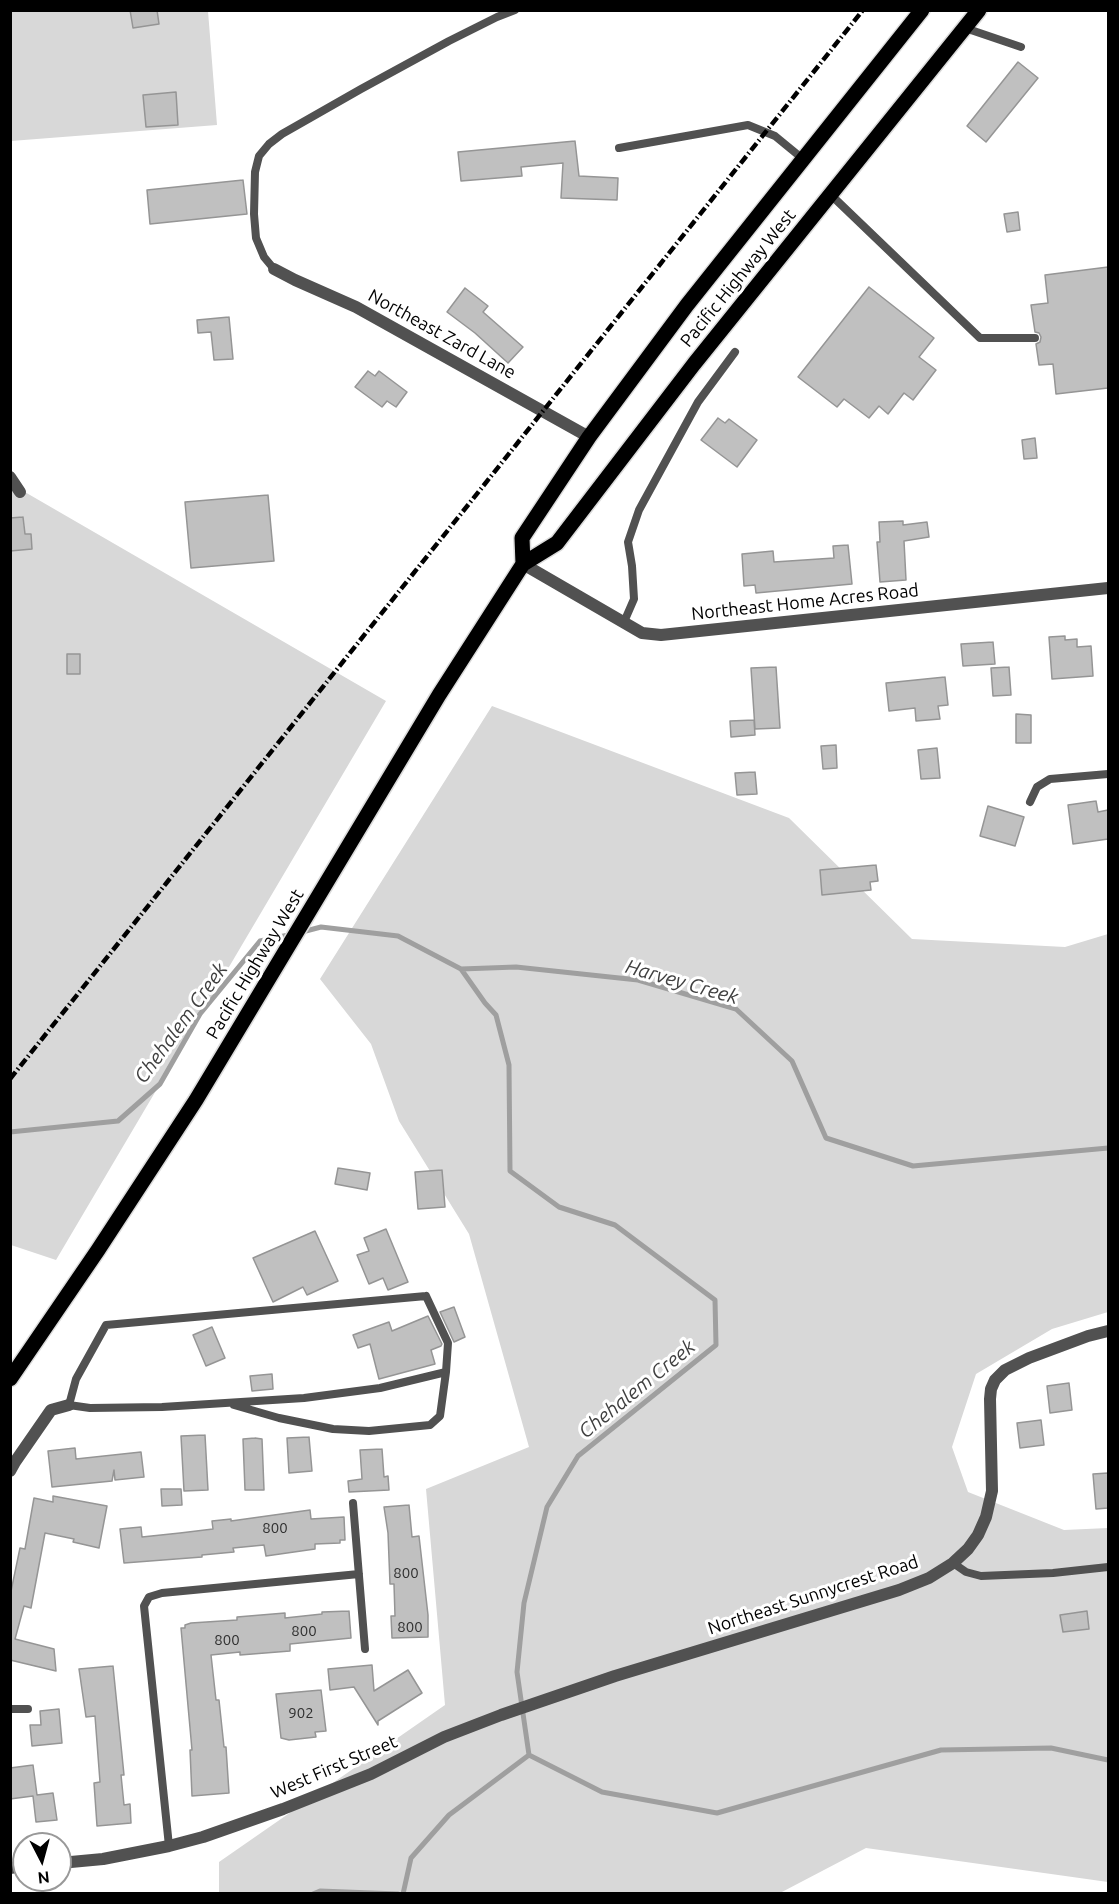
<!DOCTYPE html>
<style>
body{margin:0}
#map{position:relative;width:1119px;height:1904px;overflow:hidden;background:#fff;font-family:Ubuntu,sans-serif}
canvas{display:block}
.frame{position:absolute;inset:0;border:12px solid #000;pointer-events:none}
.north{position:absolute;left:12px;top:1832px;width:60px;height:60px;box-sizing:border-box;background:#fff;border:2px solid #999;border-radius:50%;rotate:174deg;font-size:16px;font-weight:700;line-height:24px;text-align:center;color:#000}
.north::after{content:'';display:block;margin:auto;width:21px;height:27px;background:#000;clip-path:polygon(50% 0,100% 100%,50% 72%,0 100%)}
</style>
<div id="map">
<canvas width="1119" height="1904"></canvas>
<div class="frame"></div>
<div class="north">N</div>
</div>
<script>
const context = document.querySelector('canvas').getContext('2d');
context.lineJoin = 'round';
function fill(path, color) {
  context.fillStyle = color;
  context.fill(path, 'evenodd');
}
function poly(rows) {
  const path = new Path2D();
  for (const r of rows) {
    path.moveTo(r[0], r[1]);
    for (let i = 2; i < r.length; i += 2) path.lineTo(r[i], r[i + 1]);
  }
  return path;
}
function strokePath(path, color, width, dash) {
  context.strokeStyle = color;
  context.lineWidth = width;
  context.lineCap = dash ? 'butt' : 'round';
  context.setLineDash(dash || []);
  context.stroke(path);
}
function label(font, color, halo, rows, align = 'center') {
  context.font = font + ' Ubuntu,sans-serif';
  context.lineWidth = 6;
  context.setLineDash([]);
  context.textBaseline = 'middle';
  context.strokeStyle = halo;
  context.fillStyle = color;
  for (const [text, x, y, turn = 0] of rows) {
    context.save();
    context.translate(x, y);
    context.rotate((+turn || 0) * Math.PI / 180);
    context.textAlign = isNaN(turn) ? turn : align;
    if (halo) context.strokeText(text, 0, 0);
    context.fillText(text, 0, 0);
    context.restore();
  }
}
fill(poly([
 [11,11,208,11,217,125,11,141],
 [11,484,386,701,56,1260,11,1245],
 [492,706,789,818,912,939,1065,947,1108,934,1108,1312,1052,1329,976,1374,952,1447,968,1492,1064,1530,1108,1528,1108,1882,866,1848,780,1893,219,1894,219,1862,445,1705,426,1489,529,1447,469,1234,399,1121,371,1044,320,979]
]), '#d8d8d8');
strokePath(poly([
 [302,932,321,927,398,936,461,969,485,1003,496,1015,509,1065,510,1171,559,1207,615,1225,715,1300,716,1345,578,1456,547,1507,524,1603,517,1672,529,1755],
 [461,969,516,967,638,980,736,1009,792,1061,826,1138,913,1166,1108,1148],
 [10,1132,118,1121,160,1084,200,1014,260,941,293,934],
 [529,1755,602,1792,717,1813,941,1750,1051,1748,1108,1760],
 [313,1894,320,1891,398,1894],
 [403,1894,411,1858,449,1815,529,1755]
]), '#9f9f9f', 5);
const building = poly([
 [130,10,157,10,159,24,133,28,130,10],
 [1018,62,1038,78,986,142,967,126,1018,62],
 [176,92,178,125,146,127,143,95,176,92],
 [575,141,579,176,618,178,617,200,561,198,563,163,521,167,522,176,461,181,458,152,575,141],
 [243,180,247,214,150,224,147,190,243,180],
 [1018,212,1020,230,1007,232,1004,214,1018,212],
 [1108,267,1108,388,1056,394,1053,364,1039,365,1036,344,1040,342,1041,337,1039,333,1035,332,1031,305,1048,303,1045,275,1108,267],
 [869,287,934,338,919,357,936,370,913,400,904,393,888,414,879,406,869,418,844,399,837,407,798,377,869,287],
 [465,288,488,306,483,312,523,347,508,363,475,333,447,312,465,288],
 [229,317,233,359,214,360,211,332,198,333,197,320,229,317],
 [368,371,375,376,379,371,407,392,396,407,387,401,382,407,355,387,368,371],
 [718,418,725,423,729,419,757,440,737,467,701,440,718,418],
 [1035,438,1037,458,1024,459,1022,440,1035,438],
 [268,495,274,561,191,568,185,502,268,495],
 [23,517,25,534,31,534,32,549,10,551,10,518,23,517],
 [903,521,903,525,927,522,929,537,904,541,906,580,880,582,877,542,880,542,879,522,903,521],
 [848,545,852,584,756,593,755,585,744,586,742,554,773,551,774,562,834,558,833,546,848,545],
 [1065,636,1065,640,1077,639,1077,647,1091,646,1093,676,1052,679,1049,637,1065,636],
 [993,642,995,664,963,666,961,644,993,642],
 [67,654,80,654,80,674,67,674,67,654],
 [776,667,780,728,755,729,751,668,776,667],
 [1009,667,1011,695,993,696,991,668,1009,667],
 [945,677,948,705,938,706,940,719,916,721,915,708,889,711,886,683,945,677],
 [1016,714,1031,715,1031,743,1016,743,1016,714],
 [754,720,755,735,731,737,730,721,754,720],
 [836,745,837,768,823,769,821,746,836,745],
 [937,748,940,778,921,779,918,750,937,748],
 [755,772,757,794,737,795,735,773,755,772],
 [1096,801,1098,812,1108,810,1108,839,1073,844,1068,805,1096,801],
 [988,806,1024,817,1015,846,980,836,988,806],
 [876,865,878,881,870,882,871,890,822,895,820,870,876,865],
 [338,1168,370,1173,367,1190,335,1184,338,1168],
 [442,1170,445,1207,418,1209,415,1172,442,1170],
 [386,1229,408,1282,388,1290,383,1278,369,1284,357,1255,369,1251,364,1238,386,1229],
 [315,1231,338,1281,307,1295,303,1287,273,1302,253,1258,315,1231],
 [454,1307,465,1337,454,1342,440,1312,454,1307],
 [428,1316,442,1344,441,1346,431,1350,435,1364,379,1379,370,1344,358,1348,353,1335,389,1322,392,1331,428,1316],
 [212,1327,225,1358,206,1366,193,1335,212,1327],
 [272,1374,273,1389,252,1391,250,1376,272,1374],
 [1069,1383,1072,1410,1050,1413,1047,1386,1069,1383],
 [1041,1420,1044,1445,1020,1448,1017,1423,1041,1420],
 [205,1435,208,1490,184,1491,181,1436,205,1435],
 [309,1437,312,1471,289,1473,287,1438,309,1437],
 [255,1438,262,1439,264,1490,245,1490,243,1439,255,1438],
 [75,1448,76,1459,141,1452,144,1477,115,1480,114,1470,112,1481,52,1487,48,1451,75,1448],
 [382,1449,384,1477,388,1476,389,1490,349,1492,348,1481,362,1479,360,1450,382,1449],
 [1108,1473,1108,1508,1096,1509,1093,1474,1108,1473],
 [161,1489,181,1489,182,1505,162,1506,161,1489],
 [53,1496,107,1506,99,1548,73,1542,74,1539,45,1533,31,1608,24,1606,15,1639,54,1649,56,1671,10,1660,10,1596,20,1548,25,1549,34,1498,53,1502,53,1496],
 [409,1505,412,1537,419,1536,428,1615,428,1637,392,1638,391,1616,395,1616,394,1584,390,1584,388,1533,384,1507,409,1505],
 [310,1510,311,1519,344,1517,345,1540,340,1540,340,1543,315,1544,315,1549,266,1556,264,1545,233,1548,234,1552,202,1555,202,1557,124,1563,120,1529,141,1527,142,1537,180,1533,213,1529,212,1521,231,1519,231,1521,310,1510],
 [349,1611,351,1638,290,1644,290,1651,240,1655,240,1652,211,1655,216,1700,219,1700,224,1747,226,1747,229,1793,192,1796,190,1750,192,1750,181,1628,185,1628,185,1625,191,1623,237,1620,237,1617,285,1613,285,1618,322,1614,322,1612,349,1611],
 [1087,1611,1089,1629,1063,1632,1060,1615,1087,1611],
 [372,1665,374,1691,408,1670,422,1693,378,1721,378,1725,354,1687,330,1690,328,1669,372,1665],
 [113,1666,124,1775,121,1775,124,1805,130,1804,131,1823,97,1826,94,1783,100,1782,95,1716,86,1717,79,1669,113,1666],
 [321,1690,326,1731,315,1732,316,1737,289,1740,281,1738,276,1694,321,1690],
 [59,1709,62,1743,32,1746,30,1725,41,1725,40,1711,59,1709],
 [33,1765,37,1795,53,1793,57,1820,36,1822,33,1796,10,1799,10,1768,33,1765]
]);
fill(building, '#c0c0c0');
strokePath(building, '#959595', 1.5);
const primary = poly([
 [523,564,522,538,589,437,687,305,922,10],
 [10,1379,98,1250,196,1100,439,695,523,564,557,543,694,364,979,10]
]);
strokePath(primary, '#dbdbdb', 18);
strokePath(poly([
 [965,28,1021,47],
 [619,148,748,125,775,136,803,159],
 [831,195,980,338,1035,338],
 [274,269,264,257,256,238,254,214,255,172,259,156,269,144,282,134,361,89,449,41,497,17,515,10],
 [624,622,634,599,632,566,628,542,639,510,698,402,735,352],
 [1030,802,1037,787,1050,779,1108,774],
 [426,1296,448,1343,446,1372,380,1388,304,1398,162,1407,90,1408,69,1405,76,1379,106,1325,426,1296],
 [234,1405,279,1418,333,1429,369,1431,430,1425,440,1416,446,1372],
 [353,1503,365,1649],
 [953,1563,966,1572,981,1576,1053,1573,1108,1567],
 [10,1709,28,1709],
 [169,1846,144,1606,149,1597,162,1593,359,1574]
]), '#515151', 8);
strokePath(poly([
 [274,269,295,280,356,307,589,437],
 [10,477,20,492],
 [523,564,642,633,661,635,1108,588],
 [10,1471,15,1462,51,1410,69,1405]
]), '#515151', 12);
strokePath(poly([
 [60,1863,103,1859,169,1846,203,1837,283,1809,371,1774,444,1737,501,1715,615,1676,899,1590,929,1578,953,1563,968,1549,978,1535,986,1517,992,1491,990,1399,991,1389,995,1380,1005,1370,1029,1358,1088,1336,1108,1331],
 [10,1868,24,1866]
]), '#515151', 12);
strokePath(primary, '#000', 15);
strokePath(poly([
 [10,1079,863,10]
]), '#000', 4.5, [9, 3, 1.5, 3]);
label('15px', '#303030', null, [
 ["800",275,1528],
 ["800",406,1573],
 ["800",410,1627],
 ["800",304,1631],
 ["800",227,1640],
 ["902",301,1713]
]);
label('18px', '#000', '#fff', [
 ["Pacific Highway West",738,278,-51],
 ["Northeast Zard Lane",442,334,29],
 ["Northeast Home Acres Road",805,602,-6],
 ["Pacific Highway West",255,964,-59],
 ["Northeast Sunnycrest Road",813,1595,-18],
 ["West First Street",334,1767,-23]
]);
label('italic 20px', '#404040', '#fff', [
 ["Harvey Creek",682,982,16],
 ["Chehalem Creek",181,1023,-54],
 ["Chehalem Creek",637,1389,-39]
]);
</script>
